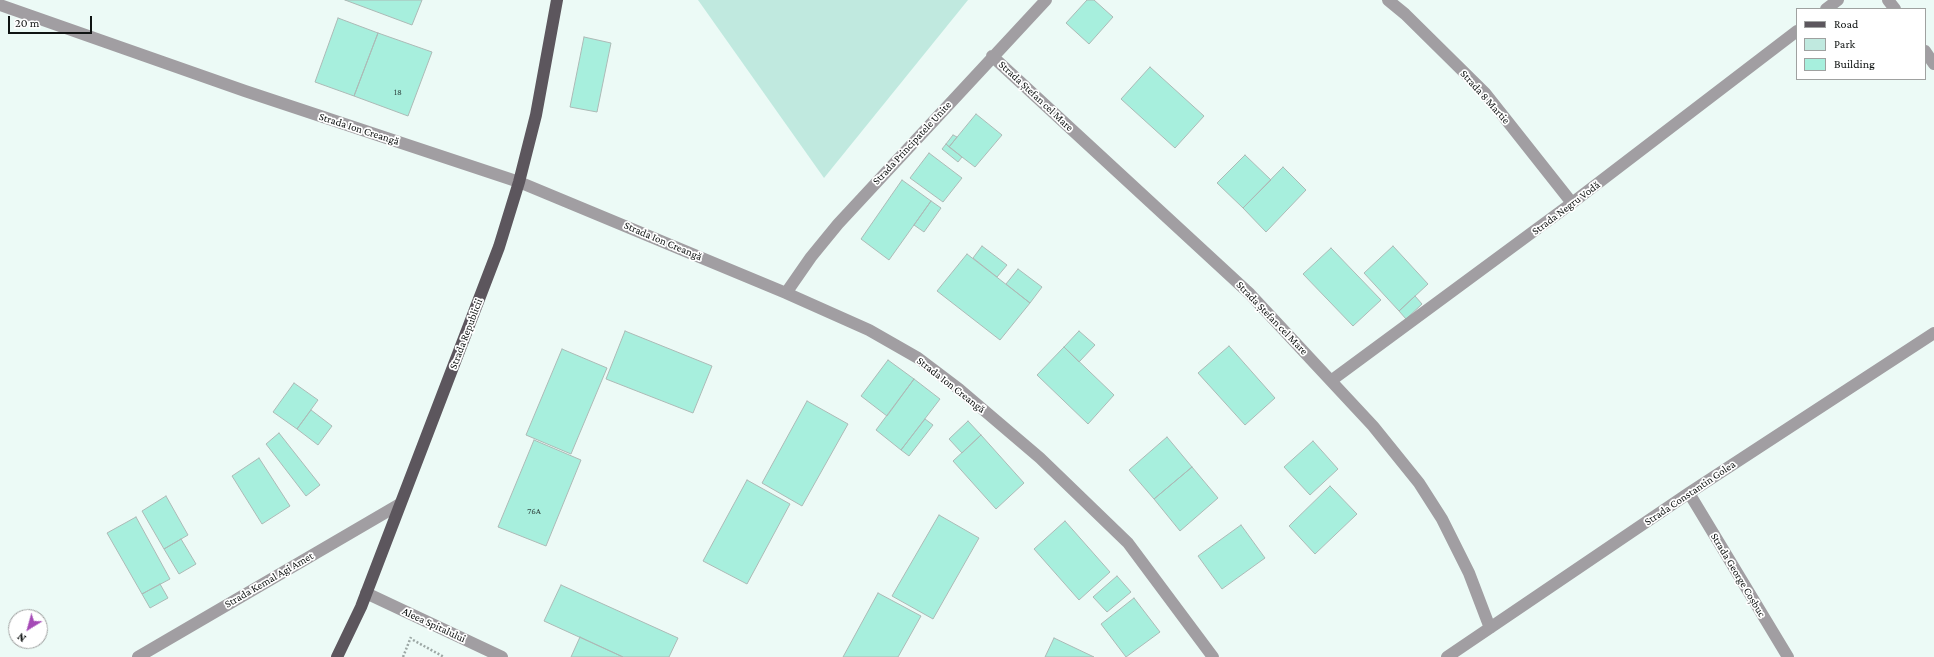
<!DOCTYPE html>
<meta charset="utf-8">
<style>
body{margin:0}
#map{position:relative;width:1934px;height:657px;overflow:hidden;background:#ecfaf6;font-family:"Crimson Pro",serif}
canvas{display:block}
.legend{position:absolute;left:1796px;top:8px;width:130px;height:72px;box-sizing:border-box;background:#fff;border:1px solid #9fa1a0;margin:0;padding:5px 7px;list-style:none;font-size:12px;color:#0f1312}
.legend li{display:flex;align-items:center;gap:8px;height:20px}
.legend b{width:20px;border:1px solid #9fa1a0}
.north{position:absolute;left:8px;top:609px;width:40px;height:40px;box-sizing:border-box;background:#fff;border:1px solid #9fa1a0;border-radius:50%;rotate:217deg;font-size:11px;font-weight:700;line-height:16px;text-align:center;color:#0f1312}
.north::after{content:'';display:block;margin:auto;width:14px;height:18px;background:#a54ab6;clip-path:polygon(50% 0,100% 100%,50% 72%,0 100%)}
.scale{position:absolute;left:8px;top:16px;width:84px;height:18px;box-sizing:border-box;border:2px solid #0f1312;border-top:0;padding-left:5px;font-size:12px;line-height:14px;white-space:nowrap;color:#0f1312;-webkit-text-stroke:3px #fff;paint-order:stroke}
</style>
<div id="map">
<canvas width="1934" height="657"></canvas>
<ul class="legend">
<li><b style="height:5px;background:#5c565d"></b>Road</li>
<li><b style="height:11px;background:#c0e9df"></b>Park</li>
<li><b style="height:11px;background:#a7efdd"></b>Building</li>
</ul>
<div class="north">N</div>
<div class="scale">20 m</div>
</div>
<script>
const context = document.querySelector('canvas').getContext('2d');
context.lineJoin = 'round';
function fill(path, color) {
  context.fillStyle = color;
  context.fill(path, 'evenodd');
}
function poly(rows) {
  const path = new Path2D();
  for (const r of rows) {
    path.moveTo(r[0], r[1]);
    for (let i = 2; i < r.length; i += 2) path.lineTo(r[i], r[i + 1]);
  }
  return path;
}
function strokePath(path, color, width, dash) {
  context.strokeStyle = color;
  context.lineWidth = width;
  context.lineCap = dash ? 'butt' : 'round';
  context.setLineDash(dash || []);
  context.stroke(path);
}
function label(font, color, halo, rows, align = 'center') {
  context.font = font + ' "Crimson Pro",serif';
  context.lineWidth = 3.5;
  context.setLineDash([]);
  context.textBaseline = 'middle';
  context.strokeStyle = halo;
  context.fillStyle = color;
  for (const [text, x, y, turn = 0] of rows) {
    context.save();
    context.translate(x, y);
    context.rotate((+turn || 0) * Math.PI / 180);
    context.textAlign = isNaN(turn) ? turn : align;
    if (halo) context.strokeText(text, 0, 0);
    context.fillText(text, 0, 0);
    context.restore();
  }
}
fill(poly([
 [698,0,968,0,824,178]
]), '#c0e9df');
const building = poly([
 [345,0,422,0,412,25,345,0],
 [1087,0,1094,0,1113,17,1089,44,1066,23,1087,0],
 [338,18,378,33,354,96,315,82,338,18],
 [378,33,432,52,408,116,354,96,378,33],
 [584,37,611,43,597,112,570,107,584,37],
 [1150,67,1204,116,1175,148,1121,99,1150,67],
 [976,114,1002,135,975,167,949,147,976,114],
 [953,135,957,137,949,147,946,144,953,135],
 [946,144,962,157,958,162,942,149,946,144],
 [929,153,962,178,943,202,910,178,929,153],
 [1245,155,1271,180,1243,208,1217,183,1245,155],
 [1283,167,1306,190,1266,232,1243,208,1283,167],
 [902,180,931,201,889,260,861,239,902,180],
 [931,201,941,208,924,232,914,225,931,201],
 [982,246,1007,265,997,277,973,258,982,246],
 [1393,246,1428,284,1399,311,1364,273,1393,246],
 [1331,248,1381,300,1353,326,1303,274,1331,248],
 [967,254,1030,303,1000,340,937,291,967,254],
 [1018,269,1042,287,1030,303,1006,284,1018,269],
 [1415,296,1422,304,1406,319,1399,311,1415,296],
 [625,331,712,366,693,413,606,379,625,331],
 [1079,331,1095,345,1079,362,1064,347,1079,331],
 [1229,346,1275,398,1245,425,1198,373,1229,346],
 [1064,347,1114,395,1088,424,1037,375,1064,347],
 [562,349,607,368,571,454,526,435,562,349],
 [888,360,914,379,887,416,861,396,888,360],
 [914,379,940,399,901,450,876,430,914,379],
 [294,383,318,400,297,429,273,412,294,383],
 [807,401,848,424,802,506,762,483,807,401],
 [311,410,332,426,318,445,297,429,311,410],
 [925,419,933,425,909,456,901,450,925,419],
 [968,421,981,435,962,453,949,439,968,421],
 [279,433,320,485,306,496,266,444,279,433],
 [981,435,1024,483,996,509,953,461,981,435],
 [1167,437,1192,467,1154,499,1129,470,1167,437],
 [534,440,581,460,546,546,498,527,534,440],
 [1313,441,1338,469,1310,495,1284,467,1313,441],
 [259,458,290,506,262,524,232,476,259,458],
 [1192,467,1218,498,1180,531,1154,499,1192,467],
 [747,480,790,504,747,584,703,561,747,480],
 [1330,486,1357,514,1315,554,1289,526,1330,486],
 [166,496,188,535,164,549,142,511,166,496],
 [939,515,979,538,933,619,892,596,939,515],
 [136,517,170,579,142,594,107,533,136,517],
 [1065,521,1110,572,1079,600,1034,549,1065,521],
 [1241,525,1265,558,1222,589,1198,556,1241,525],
 [181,539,196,564,179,574,164,549,181,539],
 [1117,576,1131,592,1107,612,1093,597,1117,576],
 [160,584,168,598,150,608,142,594,160,584],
 [561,585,678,638,669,657,623,657,544,621,561,585],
 [878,593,921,616,898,657,843,657,878,593],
 [1134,598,1160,632,1126,657,1101,624,1134,598],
 [580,637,623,657,571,657,580,637],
 [1054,638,1094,657,1045,657,1054,638]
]);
fill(building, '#a7efdd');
strokePath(building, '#acbab6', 1);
strokePath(poly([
 [413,640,444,657],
 [403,657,411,637]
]), '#9ca7a4', 2.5, [2, 2]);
strokePath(poly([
 [1388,0,1405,14,1485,93,1572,203],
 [1888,0,1895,9],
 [0,5,245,91,519,182,786,293,869,330,918,358,959,389,1040,458,1128,543,1213,657],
 [1826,9,1838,0],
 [1925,51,1934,64],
 [992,56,1250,294,1373,426,1419,483,1442,519,1469,573,1490,628],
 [786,293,811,257,838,224,1046,0],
 [1332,380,1572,203,1797,31],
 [1689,493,1788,657],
 [366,593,502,657],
 [138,657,400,504],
 [1447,657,1689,493,1934,333]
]), '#a19ea2', 12);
strokePath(poly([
 [337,657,361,607,499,247,519,182,536,115,557,0]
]), '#5c565d', 12);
label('9px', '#354a45', null, [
 ["18",398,92],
 ["76A",534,511]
]);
label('11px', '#0f1312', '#fff', [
 ["Strada Ștefan cel Mare",1036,96,43],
 ["Strada 8 Martie",1485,97,48],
 ["Strada Ion Creangă",359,129,18],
 ["Strada Principatele Unite",912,143,-47],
 ["Strada Negru Vodă",1566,208,-37],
 ["Strada Ion Creangă",663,241,23],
 ["Strada Ștefan cel Mare",1272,318,46],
 ["Strada Republicii",466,334,-69],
 ["Strada Ion Creangă",951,385,38],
 ["Strada Constantin Golea",1690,493,-34],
 ["Strada George Coșbuc",1738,575,59],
 ["Strada Kemal Agi Amet",269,580,-30],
 ["Aleea Spitalului",434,625,25]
]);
</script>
